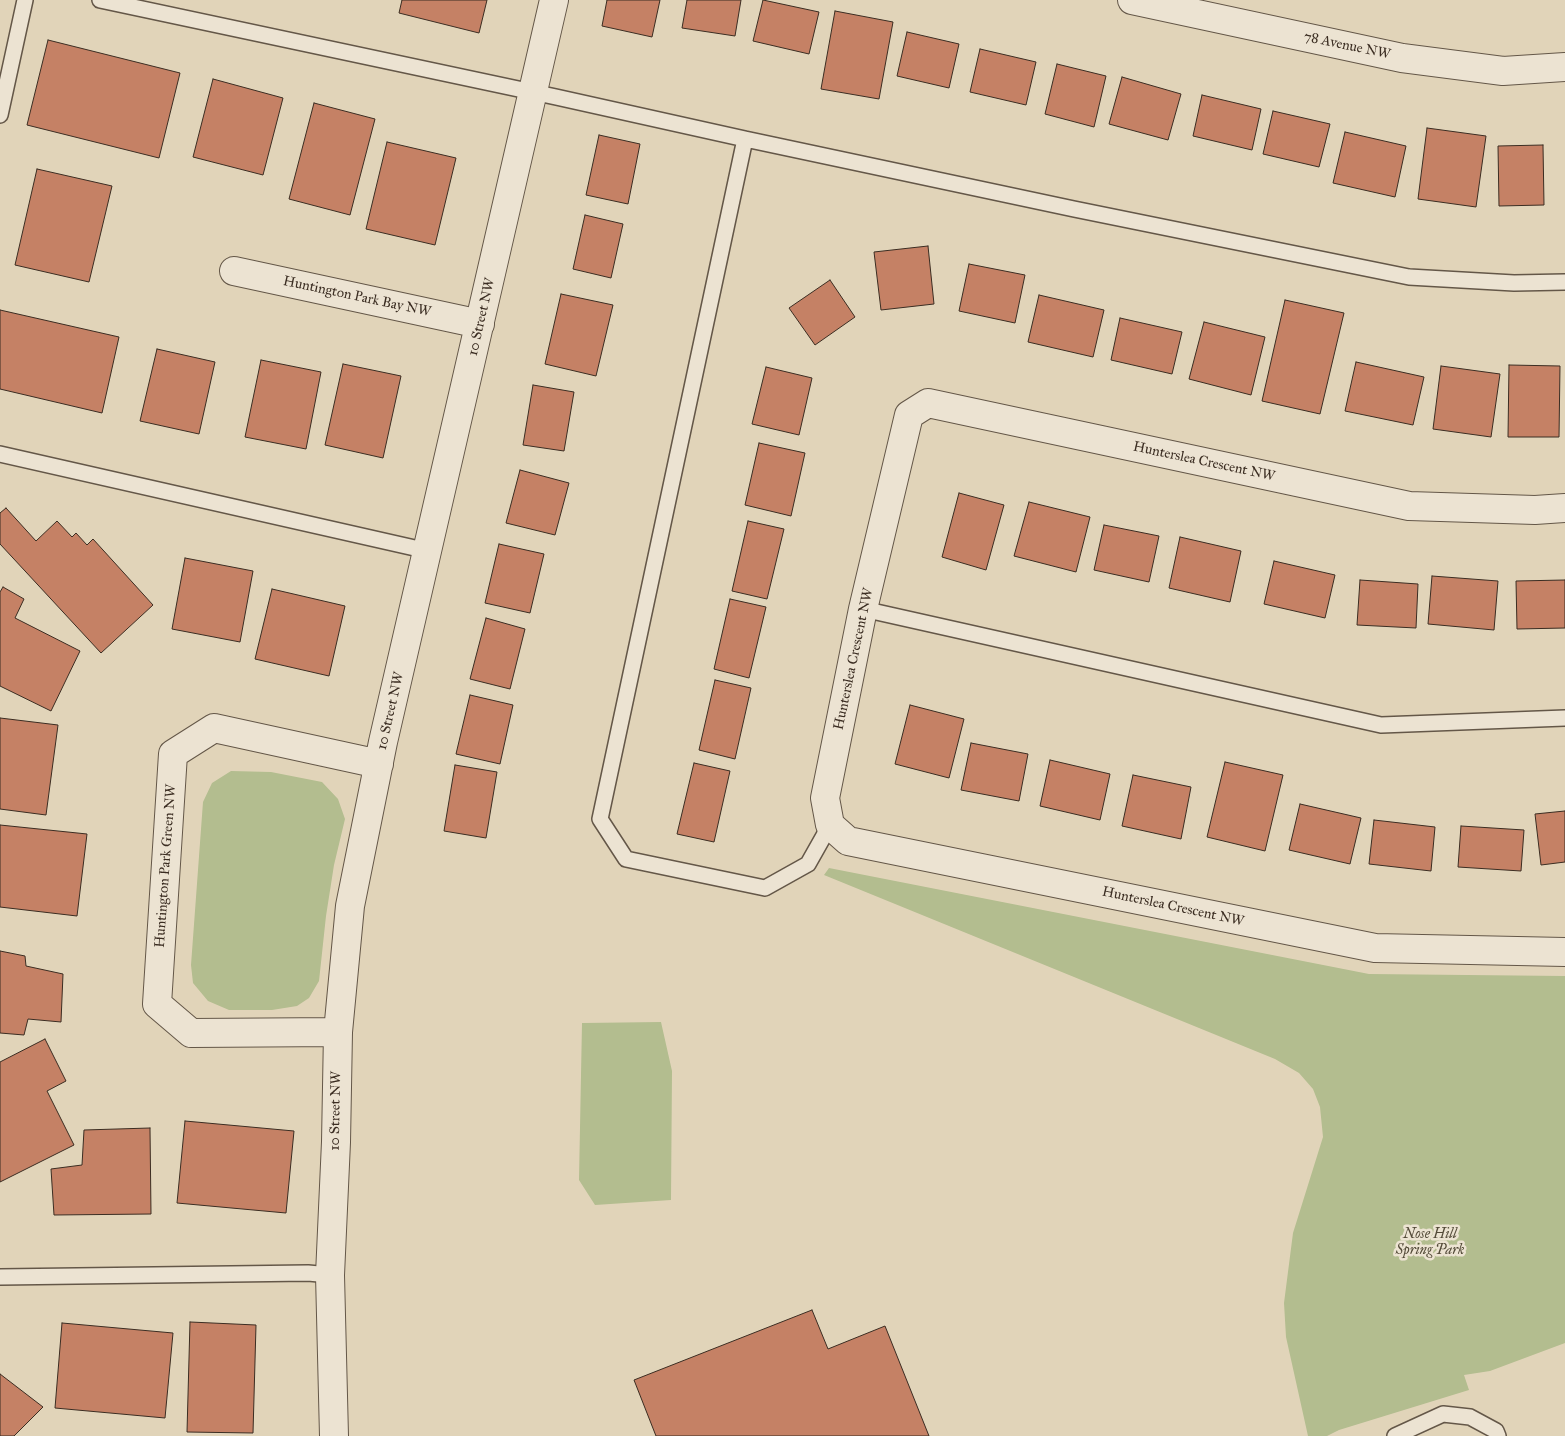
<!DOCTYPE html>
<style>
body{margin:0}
canvas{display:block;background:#e1d4b9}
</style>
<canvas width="1565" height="1436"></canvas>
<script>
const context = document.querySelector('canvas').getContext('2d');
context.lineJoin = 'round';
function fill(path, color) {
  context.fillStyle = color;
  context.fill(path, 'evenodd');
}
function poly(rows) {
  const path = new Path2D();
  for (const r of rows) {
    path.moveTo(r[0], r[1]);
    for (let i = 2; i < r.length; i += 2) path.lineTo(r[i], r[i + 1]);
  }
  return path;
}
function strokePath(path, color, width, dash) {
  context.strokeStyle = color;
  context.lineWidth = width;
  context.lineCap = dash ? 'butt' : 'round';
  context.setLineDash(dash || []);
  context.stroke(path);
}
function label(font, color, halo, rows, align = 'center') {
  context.font = font + ' "IM FELL Great Primer",serif';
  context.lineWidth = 5;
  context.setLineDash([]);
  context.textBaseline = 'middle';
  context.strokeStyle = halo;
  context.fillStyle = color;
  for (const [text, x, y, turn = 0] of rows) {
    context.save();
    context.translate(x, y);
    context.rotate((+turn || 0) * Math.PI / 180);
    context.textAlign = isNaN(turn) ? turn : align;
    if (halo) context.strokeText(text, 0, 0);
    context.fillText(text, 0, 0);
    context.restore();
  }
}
fill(poly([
 [231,771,271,772,322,782,338,799,345,819,334,865,326,916,319,981,309,998,297,1006,272,1010,229,1010,208,1001,193,983,191,965,203,802,212,783],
 [829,868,1369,974,1565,976,1565,1343,1490,1371,1464,1375,1469,1390,1339,1430,1327,1436,1308,1436,1286,1337,1284,1303,1293,1233,1323,1137,1320,1107,1313,1089,1299,1073,1275,1059,824,875],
 [661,1022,672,1071,671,1200,595,1205,579,1180,582,1023]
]), '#b3bd8f');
const building = poly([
 [402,0,487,0,479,33,399,13,402,0],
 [607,0,660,0,652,37,602,26,607,0],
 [687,0,741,0,735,36,682,28,687,0],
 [763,0,819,12,809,54,753,41,763,0],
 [835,11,893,22,879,99,821,89,835,11],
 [907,32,959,44,949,88,897,76,907,32],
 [48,40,180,73,159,158,27,125,48,40],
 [980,49,1036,62,1026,105,970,92,980,49],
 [1057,64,1106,76,1094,127,1045,114,1057,64],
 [1122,77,1181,94,1168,140,1109,124,1122,77],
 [213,79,283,98,263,175,193,157,213,79],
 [1202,95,1261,109,1252,150,1193,136,1202,95],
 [314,103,375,119,350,215,289,199,314,103],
 [1273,111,1330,124,1319,167,1263,154,1273,111],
 [1427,128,1486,136,1476,207,1418,199,1427,128],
 [1345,132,1406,146,1395,197,1333,183,1345,132],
 [599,135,640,144,628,204,586,195,599,135],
 [387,142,456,158,435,245,366,229,387,142],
 [1543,145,1544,205,1499,206,1498,146,1543,145],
 [37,169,112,186,89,282,15,265,37,169],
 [585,215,623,224,611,278,573,269,585,215],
 [928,246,934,304,881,310,874,252,928,246],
 [969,264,1025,275,1015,323,959,311,969,264],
 [830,280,855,317,815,345,789,308,830,280],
 [561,294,613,305,596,376,545,364,561,294],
 [1039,295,1104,310,1093,357,1028,342,1039,295],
 [1285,300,1344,313,1320,414,1262,401,1285,300],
 [0,310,119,337,102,413,0,389,0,310],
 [1120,318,1182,332,1172,374,1111,360,1120,318],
 [1204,322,1265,337,1251,395,1189,379,1204,322],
 [157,349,215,362,199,434,140,421,157,349],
 [261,360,321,372,306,449,245,437,261,360],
 [1356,362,1424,377,1413,425,1345,411,1356,362],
 [343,364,401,376,383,458,325,445,343,364],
 [1509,365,1560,366,1559,437,1508,437,1509,365],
 [1441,366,1500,374,1491,437,1433,429,1441,366],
 [766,367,812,378,799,435,752,424,766,367],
 [533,385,574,392,564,451,523,445,533,385],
 [759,443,805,453,791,516,745,505,759,443],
 [520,470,569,483,555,535,506,523,520,470],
 [959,493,1004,505,986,570,942,557,959,493],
 [1029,502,1090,517,1076,572,1014,556,1029,502],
 [6,508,36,541,57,521,72,537,76,533,87,545,93,539,153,605,101,653,0,544,0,513,6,508],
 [748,521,784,529,767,599,732,591,748,521],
 [1104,525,1159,536,1149,582,1094,570,1104,525],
 [1180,537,1241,551,1230,602,1169,588,1180,537],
 [499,544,544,554,530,613,485,603,499,544],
 [185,558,253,571,240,642,172,629,185,558],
 [1274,561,1335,575,1325,618,1264,604,1274,561],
 [1432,576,1498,581,1494,630,1428,624,1432,576],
 [1360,580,1418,584,1416,628,1357,625,1360,580],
 [1565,580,1565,628,1517,629,1516,581,1565,580],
 [3,587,24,599,15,618,80,651,51,711,0,686,0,592,3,587],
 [272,589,345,606,329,676,255,659,272,589],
 [730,599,766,607,749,678,714,669,730,599],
 [486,618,525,629,510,689,470,679,486,618],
 [715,680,751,688,735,759,699,750,715,680],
 [470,695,513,705,500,764,456,754,470,695],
 [910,705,964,719,949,778,895,764,910,705],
 [0,718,58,725,46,815,0,809,0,718],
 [971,743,1028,754,1019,801,961,790,971,743],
 [1050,760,1110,774,1100,820,1040,806,1050,760],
 [1225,762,1283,775,1265,851,1207,837,1225,762],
 [694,763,730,771,714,842,677,834,694,763],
 [455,765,497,772,486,838,444,831,455,765],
 [1133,775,1191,787,1181,839,1122,826,1133,775],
 [1300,804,1361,818,1350,864,1289,850,1300,804],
 [1565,811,1565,862,1541,865,1535,814,1565,811],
 [1374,820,1435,827,1431,871,1369,864,1374,820],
 [0,825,87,834,77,916,0,907,0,825],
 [1461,826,1524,830,1521,871,1458,867,1461,826],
 [0,951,25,956,26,966,63,974,61,1022,28,1019,24,1035,0,1033,0,951],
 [45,1039,66,1081,47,1091,74,1145,0,1182,0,1062,45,1039],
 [185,1121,294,1131,286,1213,177,1203,185,1121],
 [150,1128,151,1214,54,1215,51,1169,82,1165,84,1130,150,1128],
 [812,1310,828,1349,885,1326,929,1436,656,1436,634,1380,812,1310],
 [190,1322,256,1325,253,1433,187,1432,190,1322],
 [62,1323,173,1333,165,1418,55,1408,62,1323],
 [0,1374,43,1407,14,1436,0,1436,0,1374]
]);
fill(building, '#c58165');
strokePath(building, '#3b2d22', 1);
const service = poly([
 [100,0,556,97,745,139,600,819,626,859,765,888,808,864,830,825],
 [0,115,25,0],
 [745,139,1074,209,1409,277,1514,283,1565,282],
 [0,454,428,551],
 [863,609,1381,725,1565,718],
 [0,1277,308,1273,330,1275],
 [1395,1436,1443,1414,1470,1417,1496,1431,1498,1436]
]);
const minor = poly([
 [234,271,480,324],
 [1565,508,1535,510,1409,506,928,403,909,415,863,609,825,798,830,825,848,841,1375,948,1565,952],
 [338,1032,191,1033,157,1004,173,754,214,728,379,764],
 [334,1436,330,1275,336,1142,338,1032,350,906,383,742,554,0]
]);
const tertiary = poly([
 [1132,0,1402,58,1503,71,1565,67]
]);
strokePath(service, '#645748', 18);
strokePath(minor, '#645748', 30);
strokePath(tertiary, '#645748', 30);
strokePath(service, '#ece3d2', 15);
strokePath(minor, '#ece3d2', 28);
strokePath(tertiary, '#ece3d2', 28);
label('14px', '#3b2d22', '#ece3d2', [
 ["78 Avenue NW",1347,46,12],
 ["Huntington Park Bay NW",357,297,12],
 ["10 Street NW",482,317,-77],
 ["Hunterslea Crescent NW",1204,462,12],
 ["Hunterslea Crescent NW",854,659,-78],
 ["10 Street NW",391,711,-77],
 ["Huntington Park Green NW",166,866,-86],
 ["Hunterslea Crescent NW",1173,907,12],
 ["10 Street NW",336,1111,-89]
]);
label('italic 14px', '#534a38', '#ece3d2', [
 ["Nose Hill",1430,1235],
 ["Spring Park",1430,1251]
]);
</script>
